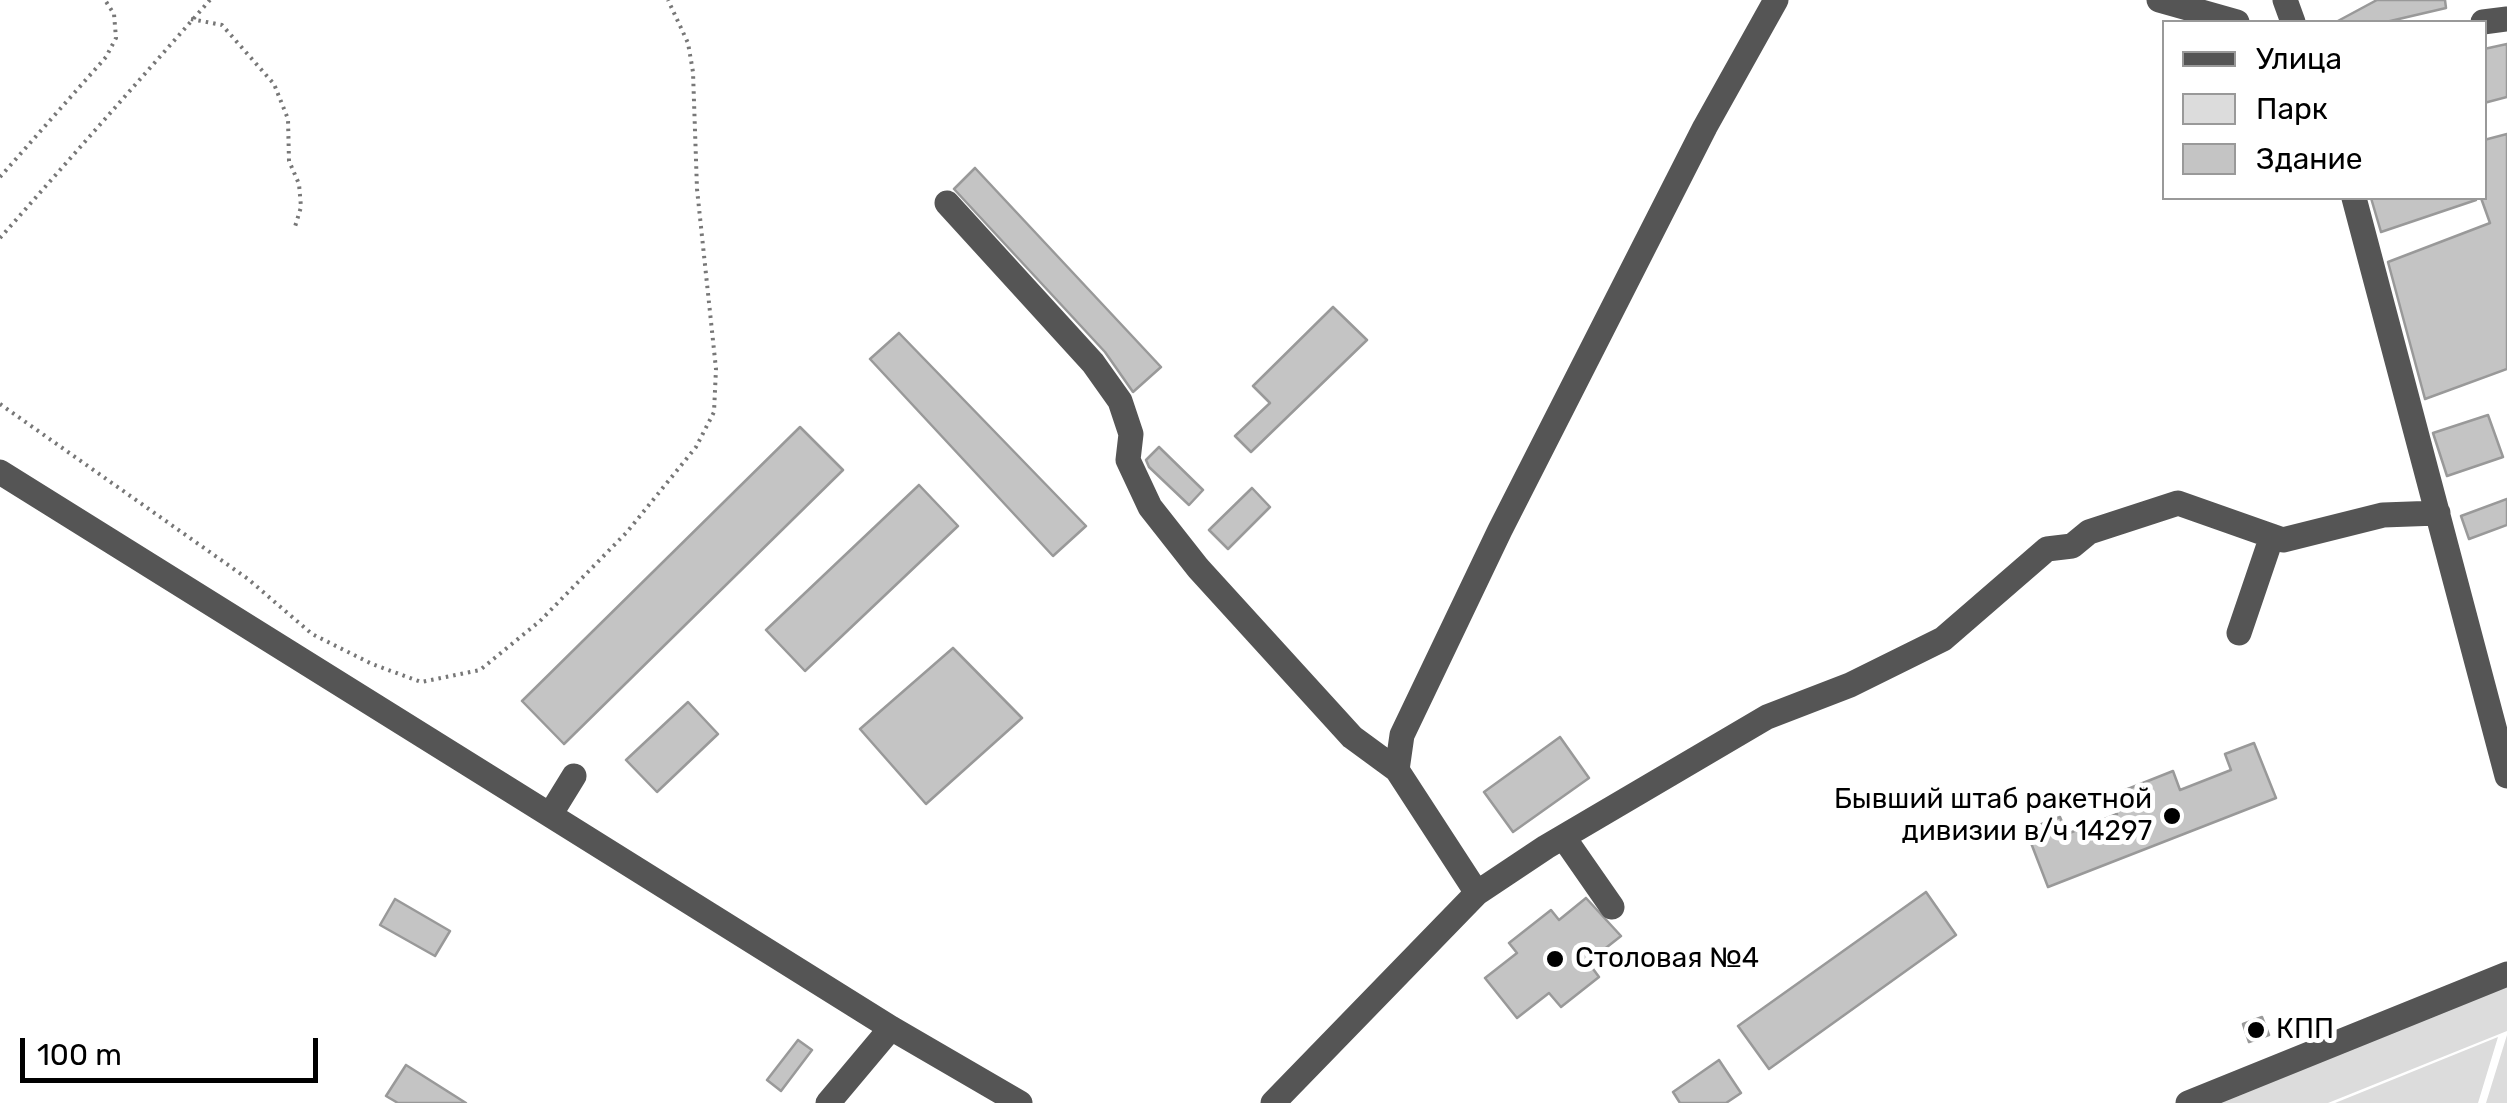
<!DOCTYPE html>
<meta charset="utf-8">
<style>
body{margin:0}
#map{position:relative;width:2507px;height:1103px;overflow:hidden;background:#fff;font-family:Rubik,sans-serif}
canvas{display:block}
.legend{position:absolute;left:2162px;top:20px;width:325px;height:180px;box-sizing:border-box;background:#fff;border:2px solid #999;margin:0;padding:12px 18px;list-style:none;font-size:30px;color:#000}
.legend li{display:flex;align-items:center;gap:20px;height:50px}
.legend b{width:50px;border:2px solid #999}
.scale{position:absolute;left:20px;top:1038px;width:298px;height:45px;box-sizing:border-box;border:5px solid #000;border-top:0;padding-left:12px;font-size:30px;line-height:35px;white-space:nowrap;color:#000;-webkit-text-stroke:8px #fff;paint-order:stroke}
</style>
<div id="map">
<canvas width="2507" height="1103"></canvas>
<ul class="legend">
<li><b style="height:12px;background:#555"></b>Улица</li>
<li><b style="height:28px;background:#dcdcdc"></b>Парк</li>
<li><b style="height:28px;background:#c4c4c4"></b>Здание</li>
</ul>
<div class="scale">100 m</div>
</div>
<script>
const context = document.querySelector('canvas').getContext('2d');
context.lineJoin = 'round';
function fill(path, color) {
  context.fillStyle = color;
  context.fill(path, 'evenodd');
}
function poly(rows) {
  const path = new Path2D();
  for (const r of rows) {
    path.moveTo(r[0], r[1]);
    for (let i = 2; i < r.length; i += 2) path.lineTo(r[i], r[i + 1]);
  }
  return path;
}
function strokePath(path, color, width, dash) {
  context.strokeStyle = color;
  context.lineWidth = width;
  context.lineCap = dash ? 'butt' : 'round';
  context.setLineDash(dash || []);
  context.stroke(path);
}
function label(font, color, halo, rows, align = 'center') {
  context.font = font + ' Rubik,sans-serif';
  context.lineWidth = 10;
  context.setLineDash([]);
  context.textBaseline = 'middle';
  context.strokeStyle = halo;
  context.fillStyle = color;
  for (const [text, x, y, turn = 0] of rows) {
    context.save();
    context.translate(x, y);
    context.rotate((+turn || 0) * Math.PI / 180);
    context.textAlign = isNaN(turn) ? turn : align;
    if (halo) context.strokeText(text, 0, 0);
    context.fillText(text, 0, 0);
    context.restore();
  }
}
fill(poly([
 [2507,987,2507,1031,2328,1103,2210,1103],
 [2507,1035,2507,1103,2486,1103],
 [2498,1037,2478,1103,2335,1103]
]), '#dcdcdc');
const building = poly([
 [2377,0,2445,0,2446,8,2386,22,2336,22,2377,0],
 [2507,44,2507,97,2484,103,2484,49,2507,44],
 [2507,134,2507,369,2425,399,2388,262,2490,223,2481,198,2484,198,2484,140,2507,134],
 [975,168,1161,367,1133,392,1105,352,954,189,975,168],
 [2371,198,2476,198,2476,200,2381,232,2371,198],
 [1333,307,1367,340,1251,452,1235,436,1270,403,1253,386,1333,307],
 [899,333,1086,526,1053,556,870,359,899,333],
 [2488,415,2503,457,2447,476,2433,433,2488,415],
 [800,427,843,470,564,744,522,701,800,427],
 [1159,447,1203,490,1189,505,1149,467,1146,460,1159,447],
 [919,485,958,526,805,671,766,630,919,485],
 [1252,488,1270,507,1228,549,1209,530,1252,488],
 [2507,499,2507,525,2469,539,2461,516,2507,499],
 [953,648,1022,718,926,804,860,729,953,648],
 [688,702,718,734,657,792,626,760,688,702],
 [1560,737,1589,778,1513,832,1484,792,1560,737],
 [2254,743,2276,798,2048,887,2026,830,2060,817,2067,834,2117,814,2110,796,2173,771,2180,790,2231,770,2225,754,2254,743],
 [1926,892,1956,935,1769,1069,1738,1026,1926,892],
 [1586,898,1621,936,1588,962,1599,977,1561,1007,1549,993,1517,1018,1485,978,1517,953,1509,943,1551,910,1559,920,1586,898],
 [395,899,450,931,435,956,380,925,395,899],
 [2262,1017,2269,1035,2249,1042,2243,1024,2262,1017],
 [798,1040,812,1050,781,1091,767,1080,798,1040],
 [1719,1060,1741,1093,1726,1103,1680,1103,1673,1092,1719,1060],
 [406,1065,466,1103,398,1103,386,1096,406,1065]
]);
fill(building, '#c4c4c4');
strokePath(building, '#999', 2.5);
strokePath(poly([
 [191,19,222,25,274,84,288,119,289,161,299,184,301,207,294,230],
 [0,177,106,57,116,38,114,14,105,0],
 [0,238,210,0],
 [0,404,248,579,312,634,372,664,421,682,480,670,540,621,627,532,696,447,714,412,716,369,697,189,693,72,688,43,668,0]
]), '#777', 4, [2.5, 5]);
strokePath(poly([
 [2159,0,2237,22],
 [2285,0,2293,22],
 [2483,22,2507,19],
 [2354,198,2507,776],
 [947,203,1093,363,1120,401,1131,434,1128,460,1150,507,1198,568,1352,737,1397,770,1477,893],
 [0,472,550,815,574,776],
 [2239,633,2272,536],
 [1397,770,1402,735,1500,530,1705,127,1776,0],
 [550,815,891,1028,1020,1103],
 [1564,838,1612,907],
 [828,1103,891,1028],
 [1273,1103,1477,893,1546,847,1767,717,1850,685,1943,639,2047,549,2072,546,2089,532,2178,503,2283,540,2383,515,2438,513],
 [2188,1103,2507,974]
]), '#555', 25);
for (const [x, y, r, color] of [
 [2172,816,10,"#000"],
 [1555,959,10,"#000"],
 [2256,1030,10,"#000"]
]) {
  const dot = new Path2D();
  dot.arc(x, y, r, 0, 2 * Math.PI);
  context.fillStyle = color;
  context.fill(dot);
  strokePath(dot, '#fff', 4);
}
label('28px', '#000', '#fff', [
 ["Бывший штаб ракетной",2152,800,"right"],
 ["дивизии в/ч 14297",2152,832,"right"],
 ["Столовая №4",1575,959],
 ["КПП",2276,1030]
], 'left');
</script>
